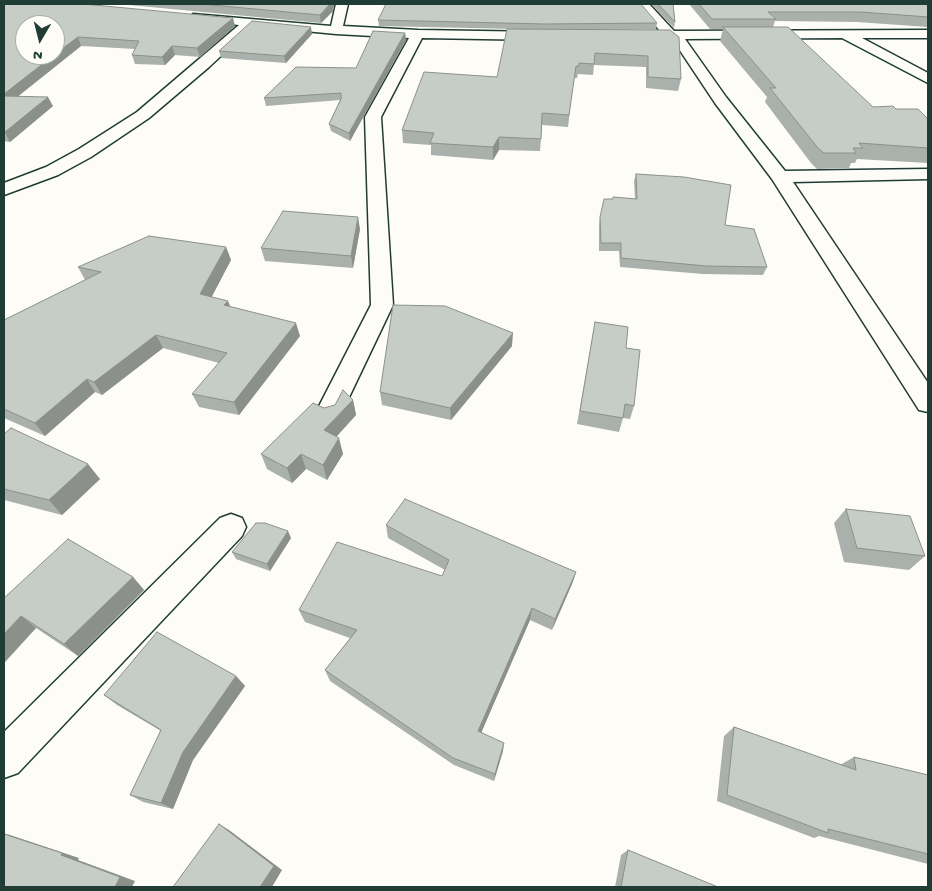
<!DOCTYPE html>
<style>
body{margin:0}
#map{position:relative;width:932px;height:891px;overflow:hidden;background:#fdfcf7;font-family:"Gochi Hand",sans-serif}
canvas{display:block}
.frame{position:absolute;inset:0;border:5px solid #1f3d34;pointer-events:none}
.north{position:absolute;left:15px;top:15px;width:50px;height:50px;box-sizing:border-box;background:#fdfcf7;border:1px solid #a4b0a9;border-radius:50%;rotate:188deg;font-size:14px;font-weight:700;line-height:20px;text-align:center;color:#1f3d34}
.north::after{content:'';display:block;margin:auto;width:18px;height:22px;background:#1f3d34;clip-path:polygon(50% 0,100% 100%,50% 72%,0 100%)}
</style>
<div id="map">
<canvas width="932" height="891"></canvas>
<div class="frame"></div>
<div class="north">N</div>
</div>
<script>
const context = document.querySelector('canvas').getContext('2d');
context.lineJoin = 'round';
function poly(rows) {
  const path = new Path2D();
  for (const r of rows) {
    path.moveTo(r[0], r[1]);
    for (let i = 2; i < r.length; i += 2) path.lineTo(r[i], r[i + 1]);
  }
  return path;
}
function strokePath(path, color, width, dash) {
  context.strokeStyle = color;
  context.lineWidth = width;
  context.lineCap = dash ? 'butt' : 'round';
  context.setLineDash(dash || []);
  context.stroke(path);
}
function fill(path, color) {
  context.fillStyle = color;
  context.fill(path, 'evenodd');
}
const minor = poly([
 [336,4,348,4,343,26,418,30,543,32,550,36,543,40,422,38,381,117,393,305,342,412,338,419,329,422,320,419,316,412,371,305,365,117,409,38,336,34,253,26,209,67,149,118,91,157,58,175,4,195,4,183,46,167,79,149,137,112,239,25,197,21,191,17,193,14,331,26,336,4],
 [637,4,649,4,674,31,928,30,928,38,862,38,928,73,928,83,842,38,685,39,726,97,785,171,928,169,928,179,793,182,928,383,928,412,919,410,772,179,715,103,677,46,667,39,633,38,631,35,633,32,660,31,637,4],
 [231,514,242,518,246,527,242,536,18,773,4,778,4,732,220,518,231,514]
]);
strokePath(minor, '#1f3d34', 3);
fill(minor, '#fdfcf7');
fill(poly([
 [4,4,235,26,200,57,175,55,165,65,135,64,132,55,135,49,81,46,18,96,53,106,10,142,4,141],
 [118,4,334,4,333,11,321,23],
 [651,4,673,4,675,22,674,28],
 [689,4,928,4,928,27,857,22,775,21,773,27,873,107,896,109,928,119,928,163,857,159,855,163,851,163,849,168,817,169,811,163,765,102,767,97,720,41,723,29,710,29],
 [378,20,657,23,656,29,590,30,670,30,681,79,678,91,646,88,646,67,594,65,593,75,578,74,577,78,574,78,568,127,542,125,540,151,499,150,493,160,431,155,431,145,403,143,402,130,497,77,515,29,379,26],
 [405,33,406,40,350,141,331,131,329,124,340,100,266,106,264,98,356,68],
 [312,34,286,63,221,58,219,51],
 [636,174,725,225,767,267,763,275,703,274,620,267,619,251,599,251,599,225,600,217,613,199,613,197,635,199,634,181],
 [360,229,353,268,265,261,261,248],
 [226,247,231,260,211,297,228,301,230,307,300,336,239,415,199,407,192,394,219,363,163,348,102,395,95,392,45,436,4,418,4,320,85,280,78,267],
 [595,322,626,348,634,406,630,419,623,418,619,432,577,424],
 [512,346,451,420,382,405,380,392],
 [353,400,356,415,336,437,343,454,327,480,306,469,292,483,267,469,261,454,324,408],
 [4,434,100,479,62,515,4,500],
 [846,509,925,556,909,570,844,562,834,523],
 [386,525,576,572,572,584,552,630,530,620,481,733,503,751,494,781,454,765,330,681,325,670,350,638,305,622,299,610,442,576,445,570,388,538],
 [291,538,270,571,236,559,232,552],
 [133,577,144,590,78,656,36,628,4,663,4,598],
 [236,676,245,686,193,760,173,809,143,802,130,795,161,731,117,705,104,695],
 [734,727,840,765,854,757,928,775,928,864,819,836,814,838,717,801,724,736],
 [628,850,718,887,615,887,621,855]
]), '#aab0ab');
fill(poly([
 [330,4,334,4,333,11,321,23,320,15],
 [233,18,235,26,200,57,197,48],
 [311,27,312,34,286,63,284,56],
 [405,33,406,40,350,141,349,133],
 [78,37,81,46,6,106,4,101,4,94],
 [172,46,175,55,165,65,162,57],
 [48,97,53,106,10,142,5,132],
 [499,137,499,150,493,160,493,147],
 [358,217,360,229,353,268,351,256],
 [226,247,231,260,206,308,200,294],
 [228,301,233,314,224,305],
 [296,323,300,336,239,415,234,402],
 [513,333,512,346,451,420,450,408],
 [156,335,163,348,102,395,94,382],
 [87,379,95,392,45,436,35,423],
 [353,400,356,415,328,446,324,430],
 [339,438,343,454,327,480,323,465],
 [301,454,306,469,292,483,287,468],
 [88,464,100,479,62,515,49,500],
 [288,531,291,538,270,571,267,564],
 [576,572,572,584,552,630,555,619],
 [133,577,144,590,78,656,64,644],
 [532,608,530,620,478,740,478,731],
 [21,616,36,628,4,663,4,634],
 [236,676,245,686,193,760,173,809,161,803,183,752],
 [504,743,503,751,494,781,495,774],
 [219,824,229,830,282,870,272,887,260,887],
 [4,833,79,858,78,860,135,881,132,887,115,887]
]), '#8b908b');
const building = poly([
 [4,4,83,4,233,18,197,48,172,46,162,57,132,55,139,41,78,37,55,54,55,25,25,25,25,55,54,55,4,94,4,4],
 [201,4,330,4,320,15,201,4],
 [386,4,641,4,657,23,544,24,378,20,386,4],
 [658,4,673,4,675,22,658,4],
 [699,4,928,4,928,17,861,12,768,12,776,19,712,19,699,4],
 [252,21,311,27,284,56,219,51,252,21],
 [723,27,788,27,873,107,893,106,896,109,918,109,928,119,928,148,859,143,863,148,853,148,856,153,824,153,818,148,770,88,776,88,723,27],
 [507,29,670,30,679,37,681,79,648,77,648,56,595,53,594,64,579,63,579,66,576,66,569,115,542,113,541,139,499,137,493,147,430,143,434,133,402,130,424,72,497,77,507,29],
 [373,31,405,33,349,133,329,124,341,99,341,93,264,98,296,67,356,68,373,31],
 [4,96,48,97,5,132,4,132,4,96],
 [636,174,684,177,731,185,725,225,754,229,767,267,706,266,621,258,621,243,601,243,600,217,604,199,613,199,613,197,637,199,636,174],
 [283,211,358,217,351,256,261,248,283,211],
 [149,236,226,247,200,294,228,301,224,305,296,323,234,402,192,394,227,353,156,335,94,382,87,379,35,423,4,409,4,320,101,272,78,267,149,236],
 [393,305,445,306,513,333,450,408,380,392,393,305],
 [595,322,628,327,626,348,640,350,634,406,625,404,623,418,580,411,595,322],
 [343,390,353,400,324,430,339,438,323,465,301,454,287,468,261,454,313,403,324,408,335,405,343,390],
 [11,428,88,464,49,500,4,489,4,434,11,428],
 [405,499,576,572,555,619,532,608,478,731,504,743,495,774,453,758,325,670,357,630,299,610,337,542,442,576,449,560,386,525,405,499],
 [846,509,910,516,925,556,857,548,846,509],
 [256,523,265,523,288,531,267,564,232,552,256,523],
 [68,539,133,577,64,644,21,616,4,634,4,598,68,539],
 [157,632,236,676,183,752,161,803,130,795,161,730,104,695,157,632],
 [734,727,856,770,854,757,928,775,928,854,828,829,828,833,727,795,734,727],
 [219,824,274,866,260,887,173,887,219,824],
 [4,834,62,853,61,855,120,877,115,887,4,887,4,834],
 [628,850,718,887,621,887,628,850]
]);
fill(building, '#c6cdc7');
strokePath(building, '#8b908b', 1);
</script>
